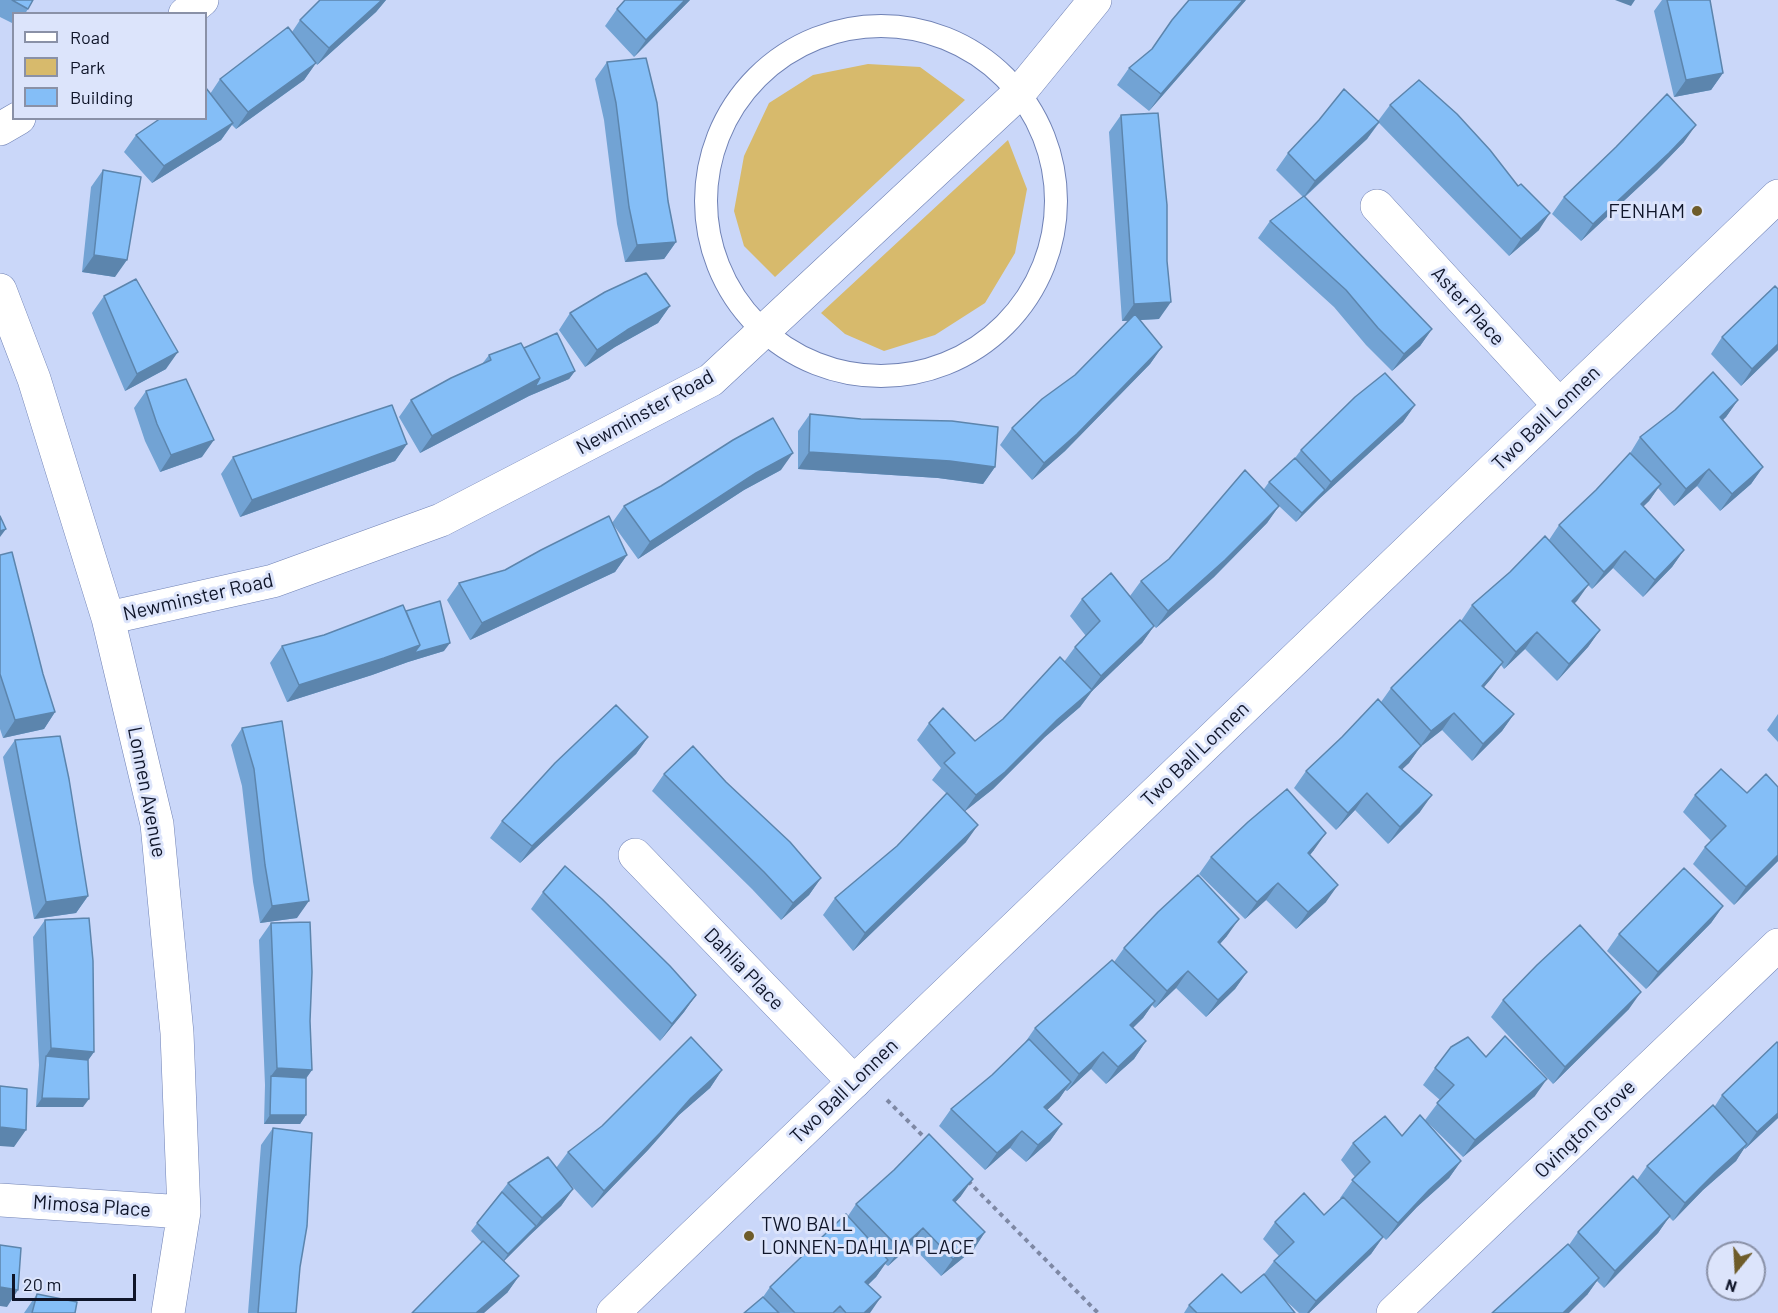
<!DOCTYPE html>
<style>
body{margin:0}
#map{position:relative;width:1778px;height:1313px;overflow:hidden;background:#cad7f9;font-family:Barlow,sans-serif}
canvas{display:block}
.legend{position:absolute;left:12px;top:12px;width:195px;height:108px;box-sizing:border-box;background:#dce4fb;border:2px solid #8a91a7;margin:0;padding:8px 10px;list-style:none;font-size:18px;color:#0f1529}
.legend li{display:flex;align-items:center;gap:12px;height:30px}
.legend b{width:30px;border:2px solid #8a91a7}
.north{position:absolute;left:1706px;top:1241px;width:60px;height:60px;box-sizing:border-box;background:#dce4fb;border:2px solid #8a91a7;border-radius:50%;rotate:198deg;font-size:16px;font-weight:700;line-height:24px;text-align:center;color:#0f1529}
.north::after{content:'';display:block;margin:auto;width:21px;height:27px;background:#6e5c2a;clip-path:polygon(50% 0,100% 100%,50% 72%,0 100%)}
.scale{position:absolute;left:12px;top:1274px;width:124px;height:27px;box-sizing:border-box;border:3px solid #0f1529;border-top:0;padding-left:8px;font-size:18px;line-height:21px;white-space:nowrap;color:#0f1529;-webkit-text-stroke:4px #dce4fb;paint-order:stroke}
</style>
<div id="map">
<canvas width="1778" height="1313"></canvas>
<ul class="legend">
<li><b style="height:8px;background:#fff"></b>Road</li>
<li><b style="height:16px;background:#d7ba6c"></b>Park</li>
<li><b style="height:16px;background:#84bef7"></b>Building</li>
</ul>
<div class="north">N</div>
<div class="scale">20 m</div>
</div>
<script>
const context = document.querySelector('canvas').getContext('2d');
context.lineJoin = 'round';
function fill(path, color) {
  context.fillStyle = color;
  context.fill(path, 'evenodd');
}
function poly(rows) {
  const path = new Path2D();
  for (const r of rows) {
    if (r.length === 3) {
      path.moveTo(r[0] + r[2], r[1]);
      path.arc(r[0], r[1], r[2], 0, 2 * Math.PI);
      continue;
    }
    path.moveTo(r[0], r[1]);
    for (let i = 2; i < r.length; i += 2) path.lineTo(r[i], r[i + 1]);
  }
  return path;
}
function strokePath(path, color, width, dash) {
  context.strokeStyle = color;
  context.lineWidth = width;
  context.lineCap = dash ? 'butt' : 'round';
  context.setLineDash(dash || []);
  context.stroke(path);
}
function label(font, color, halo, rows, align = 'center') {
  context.font = font + ' Barlow,sans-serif';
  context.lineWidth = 6;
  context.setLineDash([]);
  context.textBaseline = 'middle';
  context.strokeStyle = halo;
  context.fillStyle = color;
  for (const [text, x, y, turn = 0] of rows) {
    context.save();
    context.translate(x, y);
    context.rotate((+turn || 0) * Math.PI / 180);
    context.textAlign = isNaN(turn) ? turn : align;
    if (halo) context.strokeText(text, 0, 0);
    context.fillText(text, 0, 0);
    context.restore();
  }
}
fill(poly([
 [868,64,920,67,965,100,775,277,744,246,734,211,744,156,769,103,813,75],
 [1008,140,1027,189,1015,253,985,303,935,335,884,351,845,334,821,313]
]), '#d7ba6c');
const lane = poly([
 [881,201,175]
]);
const street = poly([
 [185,14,202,0],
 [0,129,19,118],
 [1377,206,1559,405],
 [0,290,34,379,108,618,157,824,177,1033,184,1212,168,1313],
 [108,618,273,581,441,520,711,380,1020,92,1095,0],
 [635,855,854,1082],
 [0,1200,184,1212],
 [1393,1313,1778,945]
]);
const secondary = poly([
 [613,1313,1778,196]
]);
strokePath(lane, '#7082b5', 24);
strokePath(street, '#7082b5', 34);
strokePath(secondary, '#7082b5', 34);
strokePath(poly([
 [887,1100,929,1142],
 [968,1181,1098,1313]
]), '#7e88a4', 4, [4.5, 4.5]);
strokePath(lane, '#fff', 22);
strokePath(street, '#fff', 33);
strokePath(secondary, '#fff', 33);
fill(poly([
 [0,0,33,0,25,14,14,14,14,24,0,17],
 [320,0,386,0,376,12,317,65,316,63,304,80,236,129,232,125,221,140,152,183,124,152,136,135,210,94,220,79,292,32,300,20],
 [690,0,634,57,605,26,617,9],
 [1246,0,1149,111,1117,85,1129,68],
 [1662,0,1710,0,1723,73,1711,90,1674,97,1654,11],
 [607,62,668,201,676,242,664,259,625,262,617,224,604,120,595,79],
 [1390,105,1539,230,1509,256,1379,123,1367,139,1305,197,1432,329,1420,346,1392,371,1366,345,1334,307,1258,238,1270,221,1303,197,1276,170,1288,153,1378,121],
 [1121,115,1159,319,1139,320,1162,347,1150,364,1065,451,1032,480,1000,445,1012,428,1075,375,1128,321,1122,321,1109,132],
 [1684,142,1657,170,1581,241,1552,214,1564,197,1616,147],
 [103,170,115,277,82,272,91,187],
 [104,296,166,369,125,391,92,313],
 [670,306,658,323,615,347,585,367,559,330,570,313],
 [1722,337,1778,350,1741,386,1711,354],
 [524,348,575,371,569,379,529,396,420,453,399,417,411,400,482,364,489,355],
 [146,391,202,457,160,472,145,441,134,408],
 [1738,400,1726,417,1723,420,1763,467,1751,484,1720,511,1697,486,1674,506,1658,488,1649,501,1643,506,1684,550,1672,567,1643,597,1613,568,1592,589,1588,585,1574,603,1600,630,1588,647,1557,681,1525,649,1504,669,1501,665,1484,687,1514,714,1502,731,1472,761,1442,730,1419,748,1409,763,1402,769,1420,812,1388,844,1355,810,1336,830,1294,788,1306,771,1381,702,1391,688,1461,621,1472,605,1549,540,1559,525,1596,490,1629,455,1640,437],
 [1415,405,1403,422,1319,499,1296,522,1279,506,1267,523,1214,577,1156,628,1154,626,1142,643,1092,691,1080,707,1045,737,993,789,965,811,966,842,853,951,823,915,835,898,897,846,947,794,932,780,941,768,917,740,929,723,975,741,1003,719,1064,662,1075,647,1086,636,1070,616,1082,599,1130,596,1141,581,1264,489,1269,482,1295,458,1301,450],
 [810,414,995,467,983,484,938,478,798,469,798,431],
 [407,444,395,461,240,517,221,474,233,457],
 [781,470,744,490,638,559,612,523,627,555,615,572,470,640,447,600,459,583,505,570,612,523,624,506],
 [0,555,43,674,55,712,44,729,3,738,0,729],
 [406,611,444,651,408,662,372,675,287,702,270,663,282,646,324,635],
 [1778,714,1778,742,1767,730],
 [242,728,297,918,260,923,253,882,242,786,231,745],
 [648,737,636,754,520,863,490,838,502,821],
 [15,740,88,896,76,913,34,919,3,757],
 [664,774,726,782,821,878,809,895,781,920,752,889,652,791],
 [1695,795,1778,861,1734,905,1693,864,1705,847,1711,841,1683,812],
 [1314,850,1310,855,1326,902,1296,929,1266,900,1245,919,1199,874,1211,857],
 [543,892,696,995,684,1012,660,1041,531,909],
 [1723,906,1711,923,1646,989,1607,951,1619,934],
 [45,920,94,1052,88,1060,83,1107,36,1107,39,1065,33,937],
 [271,923,310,1021,312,1070,306,1078,306,1115,300,1124,264,1124,265,1085,259,940],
 [1227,936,1220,944,1247,972,1235,989,1206,1017,1176,988,1155,1008,1152,1005,1143,1018,1133,1028,1146,1041,1134,1059,1106,1084,1091,1069,1067,1091,1065,1090,1059,1099,1047,1110,1062,1124,1050,1141,1026,1162,1010,1148,985,1170,939,1126,951,1109,992,1075,1024,1044,1035,1028,1114,962,1124,948],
 [1503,1000,1629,1009,1553,1084,1491,1017],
 [1486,1057,1535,1096,1463,1157,1428,1123,1461,1161,1449,1178,1417,1207,1386,1240,1383,1237,1371,1254,1309,1313,1299,1313,1283,1298,1295,1313,1184,1313,1189,1305,1241,1293,1264,1274,1274,1261,1279,1256,1263,1239,1275,1222,1324,1215,1341,1199,1340,1198,1355,1177,1341,1160,1353,1143,1402,1136,1425,1120,1440,1100,1423,1085,1435,1068],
 [722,1070,710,1088,679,1115,648,1150,592,1208,568,1182,573,1189,561,1206,530,1235,504,1261,519,1276,507,1293,482,1243,471,1231,508,1183,556,1168,568,1152],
 [1722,1095,1778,1118,1745,1149,1744,1148,1736,1161,1703,1190,1673,1221,1669,1217,1658,1233,1604,1288,1597,1281,1587,1295,1569,1245,1578,1232,1637,1180,1647,1166,1715,1106],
 [273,1128,300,1267,296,1313,248,1313,261,1145],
 [961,1196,955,1202,985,1232,974,1249,941,1276,911,1245,888,1266,885,1264,876,1277,868,1285,870,1313,744,1313,763,1297,770,1287,848,1216,856,1204],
 [37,1294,75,1313,24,1313]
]), '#72a3d4');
fill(poly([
 [382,0,386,0,376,12,317,65,329,48],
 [685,0,690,0,634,57,646,40],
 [1243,0,1246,0,1149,111,1161,94],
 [1615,0,1635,0,1631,6],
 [316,63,304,80,236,129,248,112],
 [1723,73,1711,90,1674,97,1686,80],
 [1379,122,1367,139,1303,198,1315,181],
 [233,123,221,140,152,183,164,166],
 [1696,125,1684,142,1657,170,1581,241,1593,224],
 [1550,213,1539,230,1509,256,1521,239],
 [676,242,664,259,625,262,637,245],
 [94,255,127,260,115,277,82,272],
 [1171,302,1159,319,1122,321,1134,304],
 [670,306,658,323,615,347,585,367,597,350,627,330],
 [1432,329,1420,346,1392,371,1404,354],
 [1778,344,1778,350,1741,386,1752,369],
 [1162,347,1150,364,1065,451,1032,480,1044,463],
 [178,352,166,369,125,391,137,374],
 [575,371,569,379,529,396,420,453,432,436,540,378],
 [1738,400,1726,417,1708,434,1720,417],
 [1415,405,1403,422,1319,499,1296,522,1302,513,1325,490,1331,482],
 [214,440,202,457,160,472,171,455],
 [407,444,395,461,240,517,252,500],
 [809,452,950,461,995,467,983,484,938,478,798,469],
 [793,453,781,470,744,490,638,559,650,542,756,473],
 [1763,467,1751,484,1720,511,1732,494],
 [1709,469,1697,486,1674,506,1686,489],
 [1661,484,1649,501,1629,521,1641,504],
 [1279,506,1267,523,1214,577,1156,628,1168,611],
 [6,529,0,537,0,531],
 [1684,550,1672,567,1643,597,1655,580],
 [1625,551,1613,568,1592,589,1604,572],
 [627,555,615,572,470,640,482,623],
 [1589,584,1577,601,1560,618,1572,601],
 [1154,626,1142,643,1092,691,1080,707,1045,737,993,789,964,812,976,795,1057,720,1089,692,1101,676],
 [1600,630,1588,647,1557,681,1569,664],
 [1537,632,1525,649,1504,669,1516,652],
 [450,643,444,651,408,662,372,675,287,702,299,685,420,645],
 [1503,662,1491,679,1470,703,1482,686],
 [55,712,44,729,3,738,15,720],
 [1454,713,1442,730,1419,748,1431,731],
 [1514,714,1502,731,1472,761,1483,744],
 [648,737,636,754,520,863,532,846],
 [1421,746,1409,763,1387,784,1399,767],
 [1367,793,1355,810,1336,830,1348,813],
 [1432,795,1420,812,1388,844,1400,827],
 [978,825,966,842,853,951,865,933],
 [1326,833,1314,850,1297,870,1308,853],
 [1778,855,1778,861,1734,905,1746,887],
 [821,878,809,895,781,920,793,903],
 [1278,883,1266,900,1245,919,1257,902],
 [1338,885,1326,902,1296,929,1308,912],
 [88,896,76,913,34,919,46,902],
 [309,901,297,918,260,923,272,906],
 [1723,906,1711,923,1646,989,1658,972],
 [1239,919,1227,936,1206,959,1218,942],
 [1188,971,1176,988,1155,1008,1167,991],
 [1247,972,1235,989,1206,1017,1218,1000],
 [1641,992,1629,1009,1553,1084,1565,1067],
 [696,995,684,1012,660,1041,672,1024],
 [1155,1001,1143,1018,1118,1042,1130,1025],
 [1146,1041,1134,1059,1106,1084,1118,1067],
 [51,1048,94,1052,82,1069,46,1056],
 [1103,1052,1091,1069,1067,1091,1079,1074],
 [277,1068,312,1070,300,1087,271,1076],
 [722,1070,710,1088,679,1115,648,1150,592,1208,604,1191,691,1098],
 [1547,1079,1535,1096,1463,1157,1475,1140],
 [1071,1082,1059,1099,1032,1124,1044,1107],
 [42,1098,89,1099,83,1107,36,1107],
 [1778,1113,1778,1118,1745,1149,1757,1132],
 [270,1115,306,1115,300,1124,264,1124],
 [1062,1124,1050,1141,1026,1162,1038,1145],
 [0,1127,26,1130,14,1147,0,1146],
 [1022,1131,1010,1148,985,1170,997,1153],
 [1747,1144,1736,1161,1703,1190,1673,1221,1685,1203,1715,1173],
 [1461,1161,1449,1178,1417,1207,1386,1240,1398,1223,1429,1190],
 [973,1179,961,1196,942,1217,953,1200],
 [573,1189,561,1206,530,1235,502,1263,508,1254,536,1226,542,1218],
 [1670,1216,1658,1233,1604,1288,1615,1271],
 [923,1228,911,1245,888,1266,900,1249],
 [985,1232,974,1249,941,1276,953,1259],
 [1383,1237,1371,1254,1309,1313,1307,1313,1316,1301],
 [888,1260,876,1277,853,1299,865,1282],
 [519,1276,507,1293,484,1313,476,1313],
 [1599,1278,1587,1295,1569,1313,1563,1313],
 [0,1287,18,1290,7,1307,0,1306],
 [881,1297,870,1313,864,1313]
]), '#5c85ad');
const building = poly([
 [12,0,33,0,28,9,12,0],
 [320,0,382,0,329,48,300,20,320,0],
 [625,0,685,0,646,40,617,9,625,0],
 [1189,0,1243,0,1161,94,1129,68,1152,49,1172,20,1189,0],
 [1667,0,1710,0,1723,73,1686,80,1667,0],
 [288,27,316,63,248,112,220,79,288,27],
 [646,58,657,103,668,201,676,242,637,245,629,207,616,103,607,62,646,58],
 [1419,80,1457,114,1490,150,1518,186,1521,184,1550,213,1521,239,1390,105,1419,80],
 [206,88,233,123,164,166,136,135,161,118,206,118,206,88],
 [1344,89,1379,122,1315,181,1288,153,1319,120,1344,89],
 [1667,94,1696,125,1669,153,1593,224,1564,197,1616,147,1667,94],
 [1158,113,1167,205,1167,261,1171,302,1134,304,1121,115,1158,113],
 [103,170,141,177,127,260,94,255,103,170],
 [1304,196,1432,329,1404,354,1378,328,1346,290,1270,221,1304,196],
 [646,273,670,306,627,330,597,350,570,313,605,292,646,273],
 [136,279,178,352,137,374,104,296,136,279],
 [1775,286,1778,289,1778,344,1752,369,1722,337,1775,286],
 [1135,314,1162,347,1077,434,1044,463,1012,428,1042,399,1075,375,1135,314],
 [557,333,575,371,535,387,540,378,524,348,557,333],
 [521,343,540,378,432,436,411,400,451,378,491,360,489,355,521,343],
 [1713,372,1738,400,1720,417,1763,467,1732,494,1709,469,1686,489,1640,437,1675,410,1713,372],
 [1385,373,1415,405,1331,482,1301,450,1355,397,1385,373],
 [186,379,214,440,171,455,157,424,146,391,186,379],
 [392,405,407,444,252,500,233,457,392,405],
 [810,414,861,419,952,421,998,427,995,467,950,461,809,452,810,414],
 [773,418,793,453,756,473,650,542,624,506,661,486,733,440,773,418],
 [1630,453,1661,484,1641,504,1684,550,1655,580,1625,551,1604,572,1559,525,1596,490,1630,453],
 [1295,458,1325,490,1302,513,1269,482,1295,458],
 [1245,470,1279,506,1225,560,1168,611,1141,581,1169,559,1245,470],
 [0,516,6,529,0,531,0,516],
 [609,516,627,555,482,623,459,583,505,570,541,550,609,516],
 [1545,536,1589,584,1572,601,1600,630,1569,664,1537,632,1516,652,1472,605,1510,572,1545,536],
 [12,552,43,674,55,712,15,720,0,674,0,555,12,552],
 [1111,573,1154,626,1101,676,1075,647,1100,621,1082,599,1111,573],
 [440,601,450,643,414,653,420,645,406,611,440,601],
 [403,605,420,645,384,658,299,685,282,646,324,635,403,605],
 [1460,620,1503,662,1482,686,1514,714,1483,744,1454,713,1431,731,1391,688,1460,620],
 [1060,657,1092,690,1057,720,1005,772,976,795,944,763,955,753,929,723,943,708,975,741,1003,719,1060,657],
 [1378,699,1421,746,1399,767,1432,795,1400,827,1367,793,1348,813,1306,771,1342,737,1378,699],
 [616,705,648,737,532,846,502,821,555,763,616,705],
 [282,721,309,901,272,906,265,865,254,769,242,728,282,721],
 [60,736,69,779,88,896,46,902,15,740,60,736],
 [693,746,726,782,790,842,821,878,793,903,764,872,664,774,693,746],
 [1721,769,1747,793,1766,774,1778,787,1778,855,1746,887,1705,847,1726,826,1695,795,1721,769],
 [1287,789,1326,833,1308,853,1338,885,1308,912,1278,883,1257,902,1211,857,1248,822,1287,789],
 [947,793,978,825,865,933,835,898,897,846,947,793],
 [565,866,602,899,670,966,696,995,672,1024,543,892,565,866],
 [1684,868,1723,906,1658,972,1619,934,1684,868],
 [1198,875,1239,919,1218,942,1247,972,1218,1000,1188,971,1167,991,1124,948,1158,912,1198,875],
 [89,918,93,961,94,1052,51,1048,45,920,89,918],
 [310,922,312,972,310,1021,312,1070,277,1068,271,923,310,922],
 [1580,925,1641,992,1565,1067,1503,1000,1537,965,1580,925],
 [1112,960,1155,1001,1130,1025,1146,1041,1118,1067,1103,1052,1079,1074,1035,1028,1112,960],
 [1505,1036,1547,1079,1475,1140,1437,1103,1454,1085,1435,1068,1451,1047,1468,1037,1486,1057,1505,1036],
 [691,1037,722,1070,691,1098,660,1133,604,1191,568,1152,602,1126,691,1037],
 [1029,1039,1071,1082,1044,1107,1062,1124,1038,1145,1022,1131,997,1153,951,1109,992,1075,1029,1039],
 [1777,1042,1778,1043,1778,1113,1757,1132,1722,1095,1777,1042],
 [46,1056,88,1060,89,1099,42,1098,46,1056],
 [271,1076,306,1078,306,1115,270,1115,271,1076],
 [0,1086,27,1089,26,1130,0,1127,0,1086],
 [1713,1105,1747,1144,1715,1173,1685,1203,1647,1166,1713,1105],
 [1420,1115,1461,1161,1429,1190,1398,1223,1352,1180,1370,1162,1353,1143,1385,1116,1402,1136,1420,1115],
 [273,1128,312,1133,307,1226,300,1267,296,1313,258,1313,273,1128],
 [929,1134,973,1179,953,1200,985,1232,953,1259,923,1228,900,1249,856,1204,894,1170,929,1134],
 [548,1157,573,1189,542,1218,508,1183,548,1157],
 [1633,1176,1670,1216,1615,1271,1578,1232,1633,1176],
 [502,1192,536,1226,508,1254,477,1223,502,1192],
 [1304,1193,1324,1215,1343,1197,1383,1237,1316,1301,1274,1261,1294,1242,1275,1222,1304,1193],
 [846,1214,888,1260,865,1282,881,1297,864,1313,846,1313,840,1306,833,1313,795,1313,770,1287,846,1214],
 [483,1241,519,1276,476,1313,412,1313,483,1241],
 [1568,1244,1599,1278,1563,1313,1492,1313,1568,1244],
 [0,1245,21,1248,18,1290,0,1287,0,1245],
 [1222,1274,1241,1293,1264,1274,1295,1313,1197,1313,1189,1305,1222,1274],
 [37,1294,77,1302,75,1313,32,1313,37,1294],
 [763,1297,779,1313,744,1313,763,1297]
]);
fill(building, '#84bef7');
strokePath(building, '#5c85ad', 1.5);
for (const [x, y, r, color] of [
 [1697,211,6,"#6e5c2a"],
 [749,1236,6,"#6e5c2a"]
]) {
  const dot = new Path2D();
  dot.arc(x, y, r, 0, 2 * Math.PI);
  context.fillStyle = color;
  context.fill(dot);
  strokePath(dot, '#dce4fb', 2);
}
label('20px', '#0f1529', '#dce4fb', [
 ["FENHAM",1685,211],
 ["TWO BALL",761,1224,"left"],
 ["LONNEN-DAHLIA PLACE",761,1247,"left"]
], 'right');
label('20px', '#0f1529', '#dce4fb', [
 ["Aster Place",1468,306,48],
 ["Newminster Road",645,412,-29],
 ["Two Ball Lonnen",1546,418,-44],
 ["Newminster Road",198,597,-13],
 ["Two Ball Lonnen",1195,754,-44],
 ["Lonnen Avenue",147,792,79],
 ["Dahlia Place",744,969,46],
 ["Two Ball Lonnen",844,1091,-44],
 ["Ovington Grove",1585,1129,-44],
 ["Mimosa Place",92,1206,4]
]);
</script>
